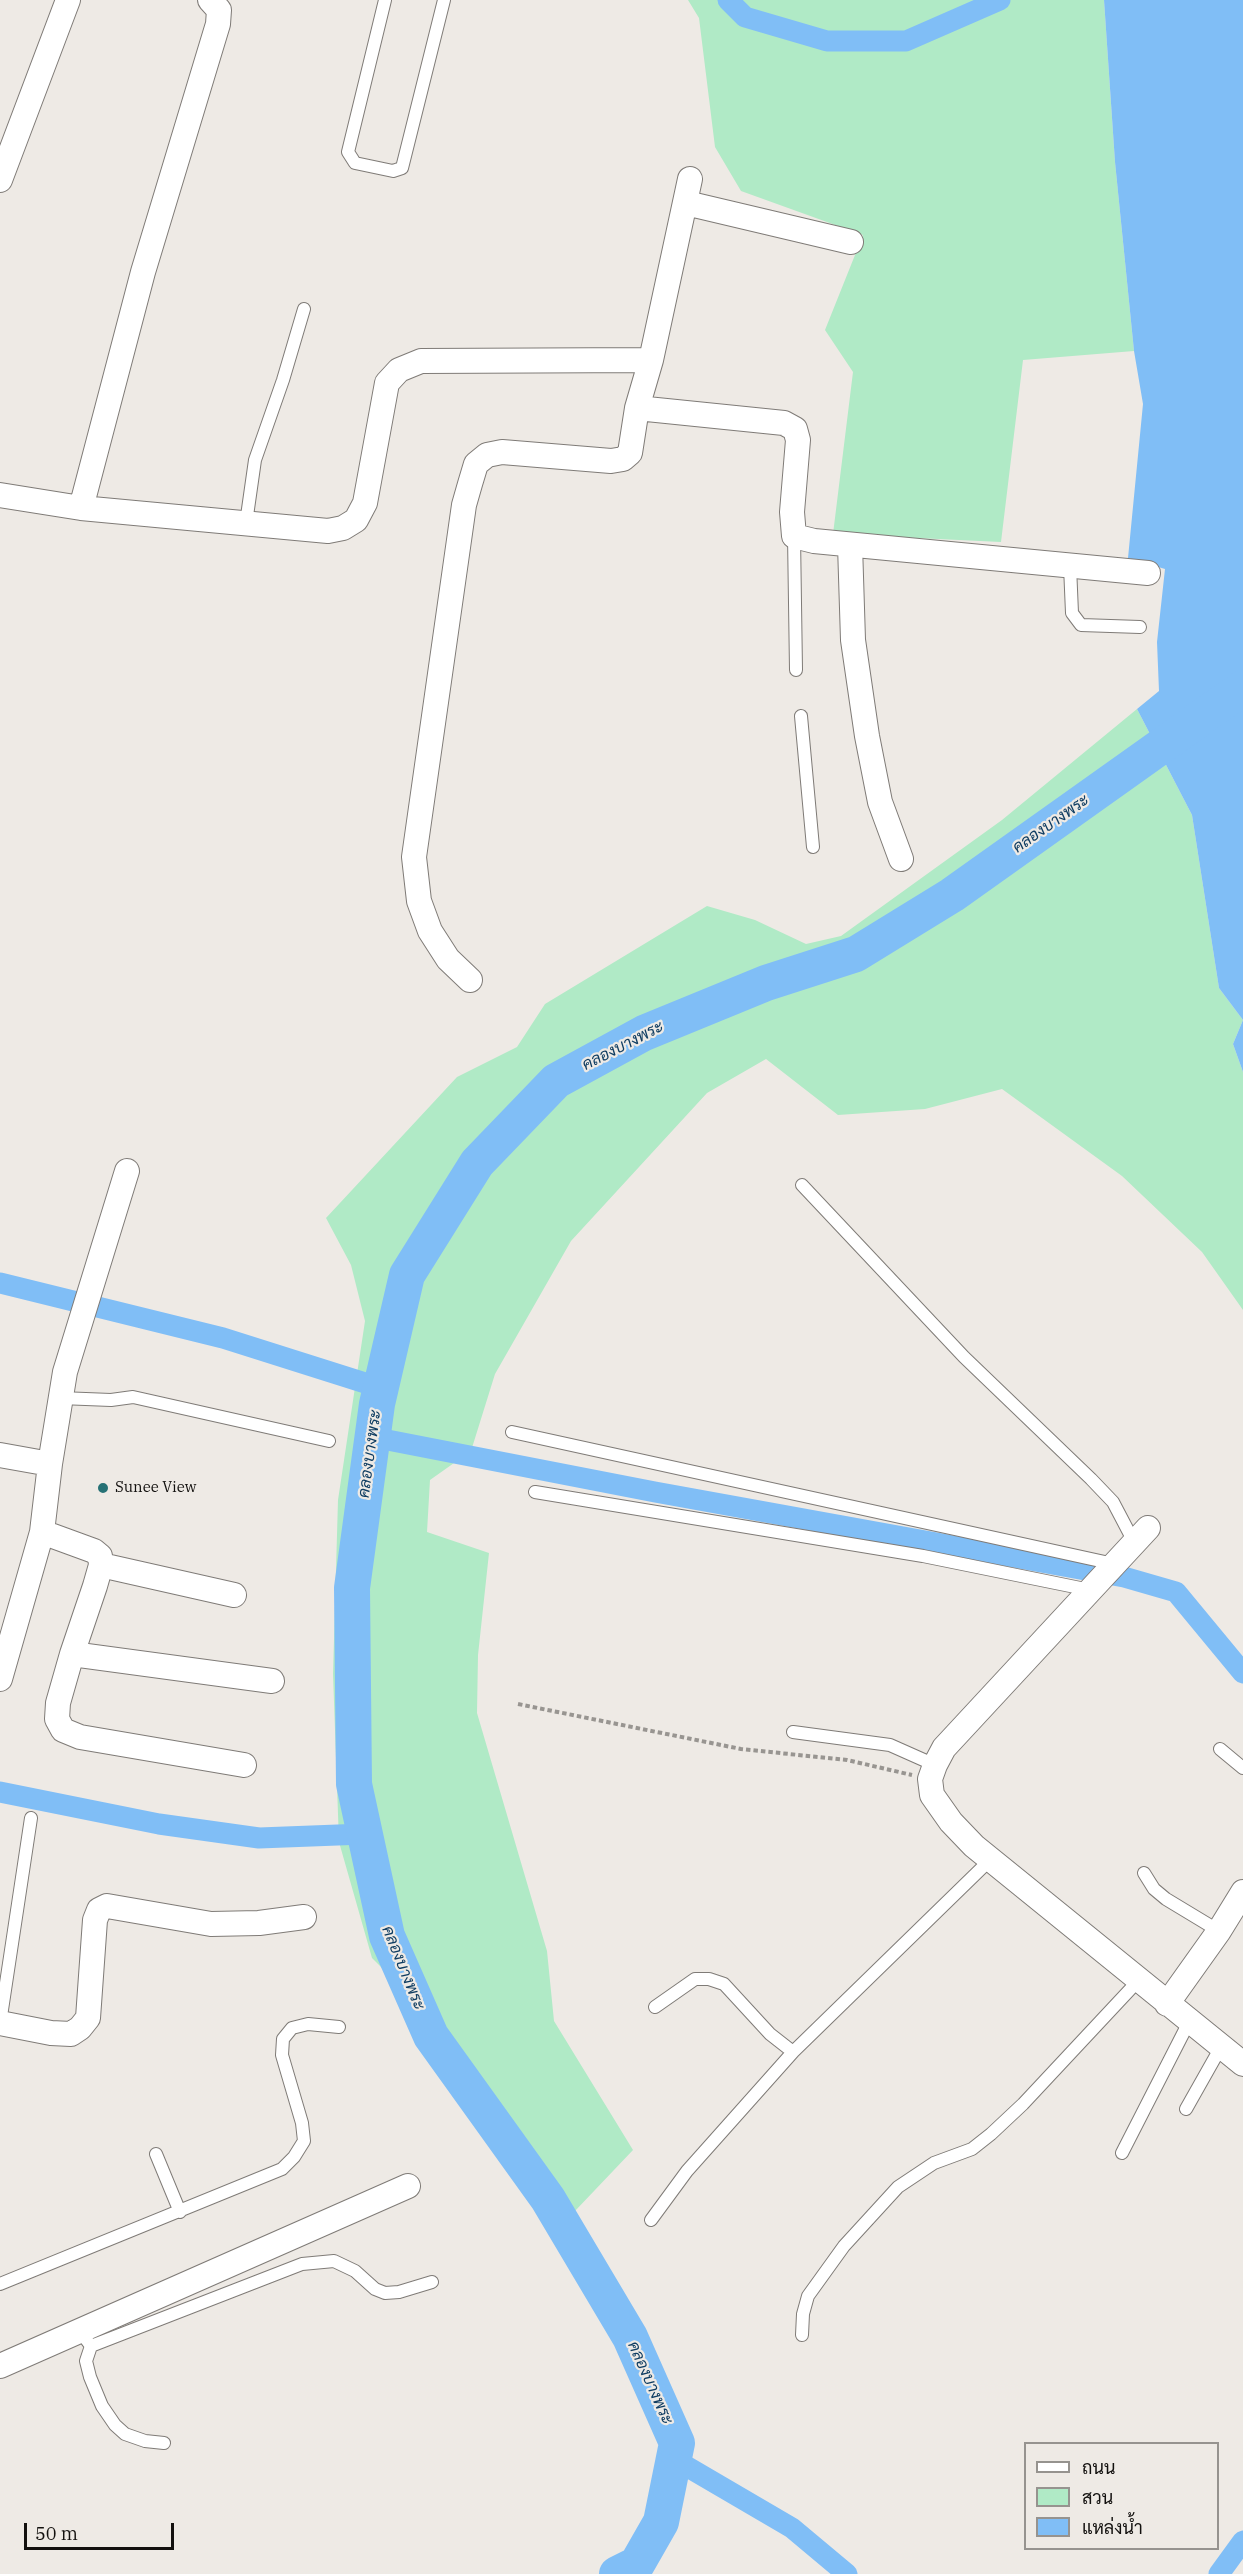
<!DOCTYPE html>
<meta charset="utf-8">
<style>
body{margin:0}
#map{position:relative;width:1243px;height:2574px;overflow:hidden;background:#eeeae5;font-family:"IBM Plex Serif",Sarabun,serif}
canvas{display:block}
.legend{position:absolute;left:1024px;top:2442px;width:195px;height:108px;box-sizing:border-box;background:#eeeae5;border:2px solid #96938f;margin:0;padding:8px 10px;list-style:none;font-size:18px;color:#13110f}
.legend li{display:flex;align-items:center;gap:12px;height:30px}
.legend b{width:30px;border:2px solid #96938f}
.scale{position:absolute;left:24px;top:2523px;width:150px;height:27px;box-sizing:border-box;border:3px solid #13110f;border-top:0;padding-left:8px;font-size:18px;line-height:21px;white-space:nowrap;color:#13110f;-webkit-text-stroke:4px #eeeae5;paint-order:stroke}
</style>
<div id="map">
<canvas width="1243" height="2574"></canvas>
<ul class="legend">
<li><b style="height:8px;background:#fff"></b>ถนน</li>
<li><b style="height:16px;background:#b0eac6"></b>สวน</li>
<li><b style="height:16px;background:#80bef6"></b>แหล่งน้ำ</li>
</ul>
<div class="scale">50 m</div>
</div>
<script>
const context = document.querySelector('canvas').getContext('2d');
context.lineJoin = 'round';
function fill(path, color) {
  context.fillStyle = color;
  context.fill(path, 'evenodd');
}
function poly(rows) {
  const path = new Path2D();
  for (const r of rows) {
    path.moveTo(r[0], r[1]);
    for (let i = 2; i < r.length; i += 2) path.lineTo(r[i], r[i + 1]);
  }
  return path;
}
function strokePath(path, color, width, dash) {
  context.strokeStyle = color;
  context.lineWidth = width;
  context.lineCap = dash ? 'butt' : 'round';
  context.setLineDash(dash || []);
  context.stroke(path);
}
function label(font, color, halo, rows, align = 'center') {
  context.font = font + ' "IBM Plex Serif",Sarabun,serif';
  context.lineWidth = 4.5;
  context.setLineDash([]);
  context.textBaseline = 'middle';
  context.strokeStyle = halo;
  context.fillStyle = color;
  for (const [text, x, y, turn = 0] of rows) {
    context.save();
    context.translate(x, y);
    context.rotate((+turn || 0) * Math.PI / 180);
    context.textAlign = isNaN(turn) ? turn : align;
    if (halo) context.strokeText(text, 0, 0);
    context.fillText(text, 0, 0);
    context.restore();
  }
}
fill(poly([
 [688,0,1104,0,1115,162,1134,351,1023,360,1001,542,833,534,853,372,825,330,863,235,741,191,715,147,699,18],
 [1137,709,1192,815,1219,988,1243,1020,1233,1044,1243,1072,1243,1310,1202,1252,1122,1176,1002,1089,925,1109,838,1115,766,1059,707,1093,571,1241,495,1374,471,1451,430,1480,427,1532,489,1553,478,1655,477,1713,547,1951,554,2021,633,2150,575,2211,504,2119,434,2020,372,1958,339,1842,333,1674,338,1500,365,1321,351,1265,326,1218,457,1077,517,1047,545,1004,707,906,755,920,806,944,841,936,1002,820]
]), '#b0eac6');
fill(poly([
 [1104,0,1243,0,1243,1072,1233,1044,1243,1020,1219,988,1192,815,1137,709,1159,691,1157,642,1165,569,1128,558,1143,404,1134,351,1115,162]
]), '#80bef6');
strokePath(poly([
 [728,0,745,17,827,41,906,41,1000,0],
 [0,1283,223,1338,381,1388],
 [372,1437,655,1492,1124,1577,1176,1592,1243,1673],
 [0,1792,159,1824,259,1838,364,1834],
 [674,2459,792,2528,847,2574],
 [1219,2574,1243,2541]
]), '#80bef6', 21);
strokePath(poly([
 [617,2574,637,2564,661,2522,677,2443,630,2337,548,2199,431,2036,387,1936,354,1784,352,1588,377,1404,407,1275,477,1163,556,1081,644,1033,766,983,856,954,952,895,1243,688]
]), '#80bef6', 36);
const lane = poly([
 [385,0,348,152,355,163,393,171,402,168,444,0],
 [246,523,255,460,283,380,304,309],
 [794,536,796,670],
 [1070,566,1072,613,1081,625,1140,627],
 [801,716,813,847],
 [802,1185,964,1357,1091,1479,1113,1502,1134,1542],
 [60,1398,111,1400,133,1397,329,1441],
 [512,1432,1114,1564],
 [535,1492,923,1556,1090,1590],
 [793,1732,890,1745,935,1765],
 [1220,1749,1243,1768],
 [1144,1873,1154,1889,1166,1899,1219,1931],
 [655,2007,695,1979,709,1979,724,1984,770,2034,793,2052],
 [0,2023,31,1818],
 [1186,2109,1221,2047],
 [1122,2153,1189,2022],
 [156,2154,180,2212],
 [651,2220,687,2171,793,2052,990,1860],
 [0,2284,282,2169,294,2157,304,2141,302,2123,282,2055,283,2039,292,2028,308,2024,339,2027],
 [79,2330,91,2346,302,2264,334,2261,355,2271,375,2289,385,2293,399,2292,432,2282],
 [802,2335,803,2314,808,2296,844,2246,898,2187,934,2163,972,2149,991,2134,1023,2104,1138,1981],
 [91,2346,86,2361,90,2377,102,2406,115,2425,125,2434,145,2441,164,2443]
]);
const street = poly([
 [0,180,68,0],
 [686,203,851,242],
 [637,408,784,423,795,429,798,440,792,512,794,536,814,541,1148,573],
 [0,495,81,508,328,531,343,528,356,520,365,503,387,383,399,370,421,361,651,360,690,179],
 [81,508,143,272,218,24,219,10,210,0],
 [850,545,853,640,867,736,880,802,901,859],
 [470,980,448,959,430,931,419,901,414,857,464,505,470,484,476,464,487,455,502,452,611,461,623,459,630,453,637,408,651,360],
 [0,1455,50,1464],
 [1148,1528,944,1748,935,1765,930,1779,932,1795,951,1822,974,1846,1243,2064],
 [42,1532,94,1551,100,1556,101,1565,95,1586,72,1654,58,1703,57,1719,63,1730,80,1737,244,1765],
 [101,1565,234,1595],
 [72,1654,272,1681],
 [0,1679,42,1532,50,1464,65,1372,127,1171],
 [1167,2004,1219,1931,1243,1892],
 [0,2023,51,2033,71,2034,80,2028,88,2018,95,1920,99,1910,107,1906,211,1924,259,1923,304,1917],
 [0,2366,408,2186]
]);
strokePath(lane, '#7f7b77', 14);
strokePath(street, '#7f7b77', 26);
strokePath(poly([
 [518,1704,741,1749,847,1760,912,1775]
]), '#989591', 4, [4.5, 3]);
strokePath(lane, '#fff', 12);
strokePath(street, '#fff', 24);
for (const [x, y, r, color] of [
 [103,1488,6,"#267175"]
]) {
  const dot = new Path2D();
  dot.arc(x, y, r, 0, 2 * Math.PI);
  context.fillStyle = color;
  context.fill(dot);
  strokePath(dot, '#eeeae5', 2);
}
label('15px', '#13110f', '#eeeae5', [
 ["Sunee View",115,1488]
], 'left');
label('italic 16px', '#0f3d62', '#eeeae5', [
 ["คลองบางพระ",1051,824,-35],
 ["คลองบางพระ",623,1046,-27],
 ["คลองบางพระ",370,1454,-82],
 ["คลองบางพระ",403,1968,68],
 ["คลองบางพระ",650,2383,66]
]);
</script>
